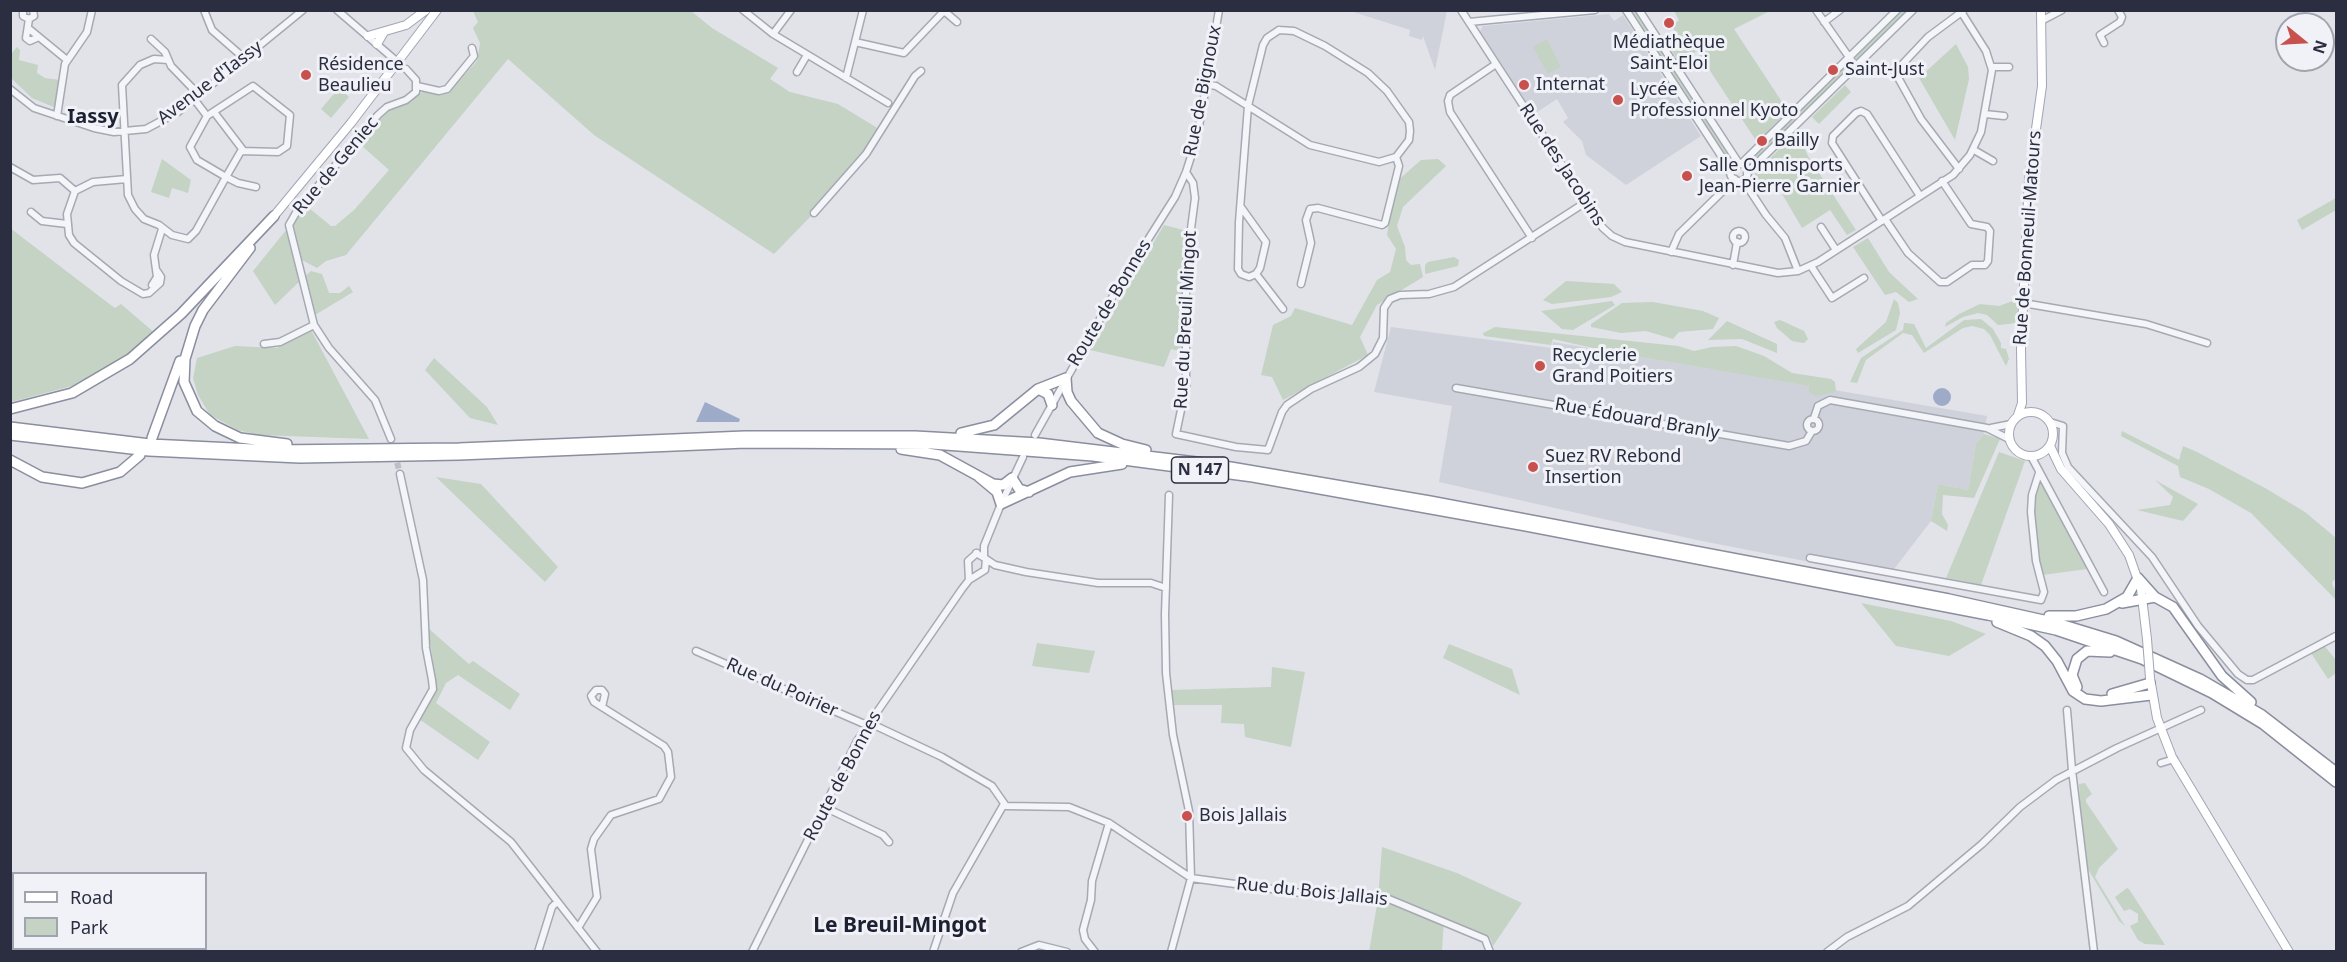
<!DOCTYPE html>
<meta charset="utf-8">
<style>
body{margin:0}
#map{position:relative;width:2347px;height:962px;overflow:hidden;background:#e1e3e9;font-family:"Noto Sans",sans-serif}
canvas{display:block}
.frame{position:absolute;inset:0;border:12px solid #2a2e40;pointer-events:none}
.legend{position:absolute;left:12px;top:872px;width:195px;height:78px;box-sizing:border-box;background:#f1f2f7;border:2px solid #a1a4ae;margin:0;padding:8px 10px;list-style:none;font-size:18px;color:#2a2e40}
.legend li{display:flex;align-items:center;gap:12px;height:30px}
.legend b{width:30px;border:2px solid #a1a4ae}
.north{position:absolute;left:2275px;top:12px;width:60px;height:60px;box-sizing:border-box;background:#f1f2f7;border:2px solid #a1a4ae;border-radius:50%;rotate:108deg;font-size:16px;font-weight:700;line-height:24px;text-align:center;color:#2a2e40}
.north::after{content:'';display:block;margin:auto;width:21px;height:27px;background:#c8514d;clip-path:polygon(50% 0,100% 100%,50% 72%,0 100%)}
</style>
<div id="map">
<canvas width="2347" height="962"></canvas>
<div class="frame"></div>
<ul class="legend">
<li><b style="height:8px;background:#fff"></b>Road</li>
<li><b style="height:16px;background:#c4d3c3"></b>Park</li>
</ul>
<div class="north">N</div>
</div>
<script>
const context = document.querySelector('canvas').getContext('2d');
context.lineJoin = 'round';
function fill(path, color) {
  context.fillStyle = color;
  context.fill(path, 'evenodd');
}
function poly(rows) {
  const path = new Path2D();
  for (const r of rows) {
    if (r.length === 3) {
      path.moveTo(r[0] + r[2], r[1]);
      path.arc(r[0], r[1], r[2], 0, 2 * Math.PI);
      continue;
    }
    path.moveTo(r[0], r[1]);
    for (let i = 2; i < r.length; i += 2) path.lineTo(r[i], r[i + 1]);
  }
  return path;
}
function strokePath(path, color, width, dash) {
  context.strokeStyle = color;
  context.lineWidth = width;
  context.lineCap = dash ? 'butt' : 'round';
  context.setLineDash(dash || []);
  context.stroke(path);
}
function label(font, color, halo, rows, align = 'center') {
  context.font = font + ' "Noto Sans",sans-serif';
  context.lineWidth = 6;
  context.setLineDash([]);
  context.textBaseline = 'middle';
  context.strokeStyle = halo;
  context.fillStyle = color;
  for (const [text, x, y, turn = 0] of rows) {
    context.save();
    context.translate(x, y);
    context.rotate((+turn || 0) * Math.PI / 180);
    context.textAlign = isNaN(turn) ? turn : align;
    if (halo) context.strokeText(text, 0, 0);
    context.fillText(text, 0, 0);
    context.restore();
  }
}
fill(poly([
 [1350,11,1447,11,1435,70,1423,36,1422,40,1409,36,1410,30],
 [1609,14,1614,21,1623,15,1701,136,1626,185,1586,155,1582,141,1563,122,1568,118,1557,99,1534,114,1480,31,1483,26],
 [1391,327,1552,348,1553,342,1987,416,1984,434,1976,444,1968,490,1938,484,1931,521,1891,573,1820,564,1697,540,1439,482,1452,406,1374,392]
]), '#d0d2db');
fill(poly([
 [473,11,691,11,712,28,778,68,770,79,790,92,838,104,879,129,856,162,811,216,774,254,594,135,508,59,346,255,326,261,317,268,302,260,298,262,301,280,275,305,253,271,295,219,309,208,331,226,335,226,354,210,389,170,361,145,387,111,411,101,422,92,449,92,477,61,480,43,473,28,478,22],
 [1637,11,1732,156,1726,160,1630,13],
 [1674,11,1770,11,1734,29,1788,111,1757,142,1697,51,1679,62,1665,40,1675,31,1672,26,1679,20],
 [1900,11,1910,11,1859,61,1854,56],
 [1547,39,1561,67,1548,74,1533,47],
 [1956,44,1968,67,1969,79,1955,140,1919,78],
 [17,47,20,50,19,60,38,65,37,73,45,78,60,80,56,108,32,98,11,78,11,54],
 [1843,67,1848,72,1754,165,1750,159],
 [1845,85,1851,92,1819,124,1812,117],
 [339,88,349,97,331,118,321,109],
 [1797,132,1808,156,1856,230,1847,235,1830,210,1802,228,1774,180,1756,191,1751,183,1756,179,1755,173],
 [162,159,191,180,188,193,172,188,169,198,151,192],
 [1438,159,1446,166,1403,207,1397,226,1405,247,1406,260,1411,265,1420,264,1423,277,1377,305,1360,337,1368,355,1283,400,1272,377,1261,375,1273,325,1291,316,1295,308,1352,325,1377,280,1390,272,1396,249,1387,235,1395,183,1421,160],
 [2336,198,2336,210,2302,230,2297,220],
 [1164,225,1187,231,1183,352,1171,349,1164,367,1090,350],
 [10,228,112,306,115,308,121,304,156,334,106,369,72,386,11,402],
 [1868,238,1889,272,1918,299,1909,302,1896,292,1885,295,1853,247],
 [1454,257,1459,260,1458,266,1425,274,1425,265,1428,262],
 [311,271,322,274,329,293,340,293,349,286,353,292,315,315,304,277],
 [1566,281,1614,284,1622,292,1611,297,1552,304,1543,300],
 [1894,299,1898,303,1900,313,1896,330,1858,353,1856,349,1886,322],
 [2018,299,2017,323,1998,325,1987,315,1978,313,1963,317,1945,327,1946,323,1959,314,1980,304,1999,306],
 [1612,301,1615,305,1573,330,1562,329,1541,311],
 [1653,302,1703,311,1719,318,1713,329,1679,332,1673,339,1646,331,1621,333,1591,327,1591,324,1622,303],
 [1981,319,1993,329,2001,343,2001,348,2006,349,2009,359,2006,366,1990,335,1984,329,1972,326,1963,328,1924,353,1912,335,1903,333,1866,360,1857,383,1850,382,1861,358,1903,330,1904,323,1914,324,1926,348,1964,320],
 [1780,320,1804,331,1808,339,1804,343,1792,341,1777,328,1774,322],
 [1727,321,1777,344,1777,353,1742,339,1708,340],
 [1495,327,1678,346,1694,351,1712,347,1736,346,1764,356,1792,373,1831,379,1835,382,1836,392,1816,396,1809,392,1809,386,1606,351,1553,339,1551,345,1484,336,1483,333],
 [311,330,369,439,258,435,238,430,210,415,198,395,193,378,197,358,235,346,277,348],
 [434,358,487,407,498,425,470,418,425,370],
 [2122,431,2179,460,2183,446,2197,452,2265,488,2305,512,2336,538,2336,581,2333,580,2332,584,2336,592,2336,600,2251,513,2209,489,2180,477,2178,466,2121,436],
 [1984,434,2000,439,1974,498,1943,495,1942,514,1948,525,1947,531,1931,521,1938,484,1968,490,1976,444],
 [1999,452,2025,461,1981,585,1946,578],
 [436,477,481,484,558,567,545,582],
 [2155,480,2198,504,2183,521,2137,510,2170,505,2173,497],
 [2041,481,2087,569,2042,575,2033,506,2034,495],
 [1861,603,1951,621,1986,634,1949,656,1896,646],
 [428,628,469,664,473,661,520,694,510,710,458,675,446,683,436,703,490,742,478,760,419,719,437,690],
 [1037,643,1095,651,1089,673,1032,666],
 [1449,644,1512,669,1520,695,1443,658],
 [2323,644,2336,660,2336,673,2328,679,2309,650],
 [1272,667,1305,672,1291,747,1245,737,1244,724,1221,723,1222,705,1174,705,1171,690,1271,687],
 [2085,783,2092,794,2086,799,2086,802,2118,849,2099,868,2095,877,2125,926,2119,921,2088,869,2081,820,2079,784],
 [1382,847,1457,873,1522,903,1493,946,1490,938,1444,918,1442,951,1369,952,1378,899],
 [2127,888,2129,889,2165,945,2145,944,2138,940,2130,926,2138,922,2138,914,2130,909,2124,911,2115,897]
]), '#c4d3c3');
fill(poly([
 [1942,397,9],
 [705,402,740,419,739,422,696,422]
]), '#9eabc8');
strokePath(poly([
 [395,454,400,474]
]), '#bcbfc7', 6, [6, 3]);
const minor = poly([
 [23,10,23,16,29,19,34,16,33,10],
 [204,10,212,30,244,58],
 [337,10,394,59],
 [743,10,773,34,791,10],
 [943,10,957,22],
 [1461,10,1603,228,1612,236,1625,242,1778,273,1798,271,1818,262,1953,175,1970,155,1981,132,1992,70,1986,51,1960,10],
 [1626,10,1729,168],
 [1639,10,1738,162],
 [1816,10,1856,67],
 [29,19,26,38,30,41,39,37],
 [2041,21,2062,10],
 [1469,22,1595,10],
 [1824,22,1840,10],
 [28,28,67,60],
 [1279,30,1294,31,1325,46,1368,73,1387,91,1409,122,1410,131,1409,140,1396,157,1379,162,1310,145,1248,106,1263,45,1267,38,1279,30],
 [773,34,888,103],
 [151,39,165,52,171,66,199,95],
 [855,42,904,53,944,11],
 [2104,43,2100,35,2120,22,2122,17,2118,10],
 [168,60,154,59,140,65,122,85,128,195,135,209,144,219,159,225,172,235,188,239,196,231,226,177,241,151,278,152,287,146,290,115,253,86,207,116,190,147,197,160,226,177,238,183,256,187],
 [1496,64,1450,95,1448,101,1450,112,1532,238],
 [1992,67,2009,67],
 [797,72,807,55],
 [846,78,863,10],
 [1205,84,1216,86,1248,106,1239,222,1238,269,1241,274,1249,277,1256,274,1260,268,1266,242,1241,207],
 [417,86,439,91,447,89,474,56,472,48],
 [10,89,34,108,94,128,114,132,146,129,178,112,303,10],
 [194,99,207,116],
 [214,112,243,150],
 [1985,114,2004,116],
 [57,116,65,64,87,32,92,10],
 [1974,150,1993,161],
 [1739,172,9],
 [1741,164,1897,10],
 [10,167,33,180,60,178,75,191],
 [1959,169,1921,119,1895,72,1928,37,1963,11],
 [1186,172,1193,183,1195,198,1186,267,1186,386,1176,434,1236,447,1268,450,1282,412,1287,405,1311,389,1359,367,1375,354,1383,338,1384,308,1390,299,1400,295,1429,294,1454,287,1586,202],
 [1747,173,1913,10],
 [127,179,93,182,75,191,67,214,69,235,74,243,121,281,143,294,149,293,160,283,161,277,157,271],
 [1743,180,1766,215,1785,238,1798,271],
 [31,212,42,221,67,224],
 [814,213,866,154,915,76,921,71],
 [1885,219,1908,253,1940,282,1947,282,1972,265,1985,265,1988,261,1990,231,1987,227,1971,224,1942,181],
 [1882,221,1832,143,1833,136,1856,113,1861,111,1867,114,1920,196],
 [1821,227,1836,250],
 [1739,237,6],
 [1671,252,1679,234,1735,179],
 [1733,265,1737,242],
 [1811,266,1832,298,1864,278],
 [1256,274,1283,309],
 [1301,284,1311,243,1306,220,1310,209,1318,208,1382,225,1385,223,1399,166,1396,157],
 [152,285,157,277,154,255,162,229],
 [2023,303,2146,324,2207,343],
 [264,344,280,342,314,325],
 [1456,388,1789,446,1806,441,1812,431],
 [1814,418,1818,406,1830,400,1987,428,2009,439],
 [1813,425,6],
 [2050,422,2063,426,2062,453,2068,467,2152,557,2198,626,2238,674,2247,680,2253,680,2336,636],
 [1991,428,2011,424],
 [1035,435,1118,287,1175,197,1186,172,1197,138,1219,10],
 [391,439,375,400,329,348,314,325,289,225,297,211,378,115,387,107,406,100,416,92,416,80,406,69],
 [2031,456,2104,592],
 [400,474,423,580,426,648,432,680,433,689,410,730,406,748,424,770,511,842,597,952],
 [1169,495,1165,614,1166,673,1173,735,1189,811,1191,878,1171,952],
 [984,556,984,546,1001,504,1023,457],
 [1810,558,2041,600,2044,592,2036,561,2031,512,2032,495,2039,473],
 [986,559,995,565,1026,572,1098,583,1151,583,1166,588],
 [969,580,968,561,977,553],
 [696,651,862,723,874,725,942,757,992,786,1006,806,1069,807,1109,823,1191,878,1301,893,1384,897,1485,939,1490,952],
 [2067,710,2072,770,2094,952],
 [2161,763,2174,759],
 [824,807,883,835,889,842],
 [578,928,597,897,591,849,594,839,611,815,659,799,671,777,668,752,664,746,594,702,591,696,596,690,602,690,605,694,602,707],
 [538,952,552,907,557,902],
 [752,952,857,741,962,589,969,580,985,570,986,559,976,553],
 [933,952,953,893,1004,804],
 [1021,952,1039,945,1067,952],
 [1095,952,1085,939,1083,930,1091,900,1092,881,1109,823],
 [1827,952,1847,937,1908,906,1982,844,2020,807,2056,780,2117,748,2201,710]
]);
const major = poly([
 [368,36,406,25,426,10],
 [377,44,384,32],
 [274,216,351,123,437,10],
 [2031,434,22],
 [2018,415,2022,403,2021,349,2029,179,2042,86,2041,10],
 [2050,446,2061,469,2109,524,2129,555,2141,589,2147,639],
 [2150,678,2157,718,2172,757,2289,952]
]);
const highway = poly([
 [250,248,203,310,195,326,185,359,184,382,197,411,215,426,240,438,287,444],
 [1038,389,1048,394,1052,405],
 [10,409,72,393,130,359,181,314,274,216],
 [10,427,150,444,274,450,459,448,745,436,915,436,1039,443,1213,464,1430,501,1949,599,2057,623,2116,641,2200,679,2262,715,2336,772],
 [961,433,994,425,1038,389,1066,378,1067,392,1071,401,1098,433,1122,444,1146,450],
 [10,435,149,451,300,458,459,455,746,443,932,444,1093,456,1253,477,1526,526,1988,615,2056,630,2142,659,2212,693,2263,724,2336,782],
 [152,438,180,361],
 [901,449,940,455,993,484,1003,485,1012,478,1019,489,1029,492],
 [10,460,42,477,82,483,120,472,140,455],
 [979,477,997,492,1001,504,1070,472,1122,464],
 [2122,603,2155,597],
 [2049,616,2076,616,2106,609,2127,597,2138,578,2155,597,2173,607,2222,676,2251,702],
 [1997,622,2031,636,2045,646,2057,661,2073,691,2085,699,2101,701,2151,695],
 [2077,687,2072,675,2077,659,2087,651,2110,652],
 [2112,694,2150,683]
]);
strokePath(minor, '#a6a9b3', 9);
strokePath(major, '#a1a5b5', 10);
strokePath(highway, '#8a8e9f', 12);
strokePath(minor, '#f4f5f8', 6);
strokePath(major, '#fff', 8);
strokePath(highway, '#fff', 9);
const majorBridge = poly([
 [2147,639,2150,678]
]);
strokePath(majorBridge, '#a1a5b5', 10, []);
strokePath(majorBridge, '#fff', 8);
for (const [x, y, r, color] of [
 [1669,23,6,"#c8514d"],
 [1833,70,6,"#c8514d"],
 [306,75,6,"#c8514d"],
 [1524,85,6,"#c8514d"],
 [1618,100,6,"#c8514d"],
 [1762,141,6,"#c8514d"],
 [1687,176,6,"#c8514d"],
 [1540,366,6,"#c8514d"],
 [1533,467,6,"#c8514d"],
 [1187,816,6,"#c8514d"]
]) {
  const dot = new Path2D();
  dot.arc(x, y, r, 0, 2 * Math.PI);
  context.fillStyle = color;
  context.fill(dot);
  strokePath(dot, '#f1f2f7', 2);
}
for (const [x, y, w] of [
 [1200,470,57]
]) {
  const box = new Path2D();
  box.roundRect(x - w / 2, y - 13, w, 26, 4.5);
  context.fillStyle = '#f1f2f7';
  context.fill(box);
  strokePath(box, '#2a2e40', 1.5);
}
label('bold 16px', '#2a2e40', null, [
 ["N 147",1200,470]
]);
label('18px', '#2a2e40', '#f1f2f7', [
 ["Médiathèque",1669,43,"center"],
 ["Saint-Eloi",1669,64,"center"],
 ["Résidence",318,65],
 ["Beaulieu",318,86],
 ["Saint-Just",1845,70],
 ["Internat",1536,85],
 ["Lycée",1630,90],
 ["Professionnel Kyoto",1630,111],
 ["Bailly",1774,141],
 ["Salle Omnisports",1699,166],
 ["Jean-Pierre Garnier",1699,187],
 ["Recyclerie",1552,356],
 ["Grand Poitiers",1552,377],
 ["Suez RV Rebond",1545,457],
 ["Insertion",1545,478],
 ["Bois Jallais",1199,816]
], 'left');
label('18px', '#2a2e40', '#f1f2f7', [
 ["Avenue d'Iassy",210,83,-37],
 ["Rue de Bignoux",1203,91,-79],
 ["Rue des Jacobins",1562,165,57],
 ["Rue de Geniec",336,166,-50],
 ["Rue de Bonneuil-Matours",2028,238,-86],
 ["Route de Bonnes",1110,303,-59],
 ["Rue du Breuil Mingot",1186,320,-87],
 ["Rue Édouard Branly",1637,419,10],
 ["Rue du Poirier",782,688,24],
 ["Route de Bonnes",843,776,-62],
 ["Rue du Bois Jallais",1312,892,6]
]);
label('bold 20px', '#1d2031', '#f1f2f7', [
 ["Iassy",93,117]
]);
label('bold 21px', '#1d2031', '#f1f2f7', [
 ["Le Breuil-Mingot",900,926]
]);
</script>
